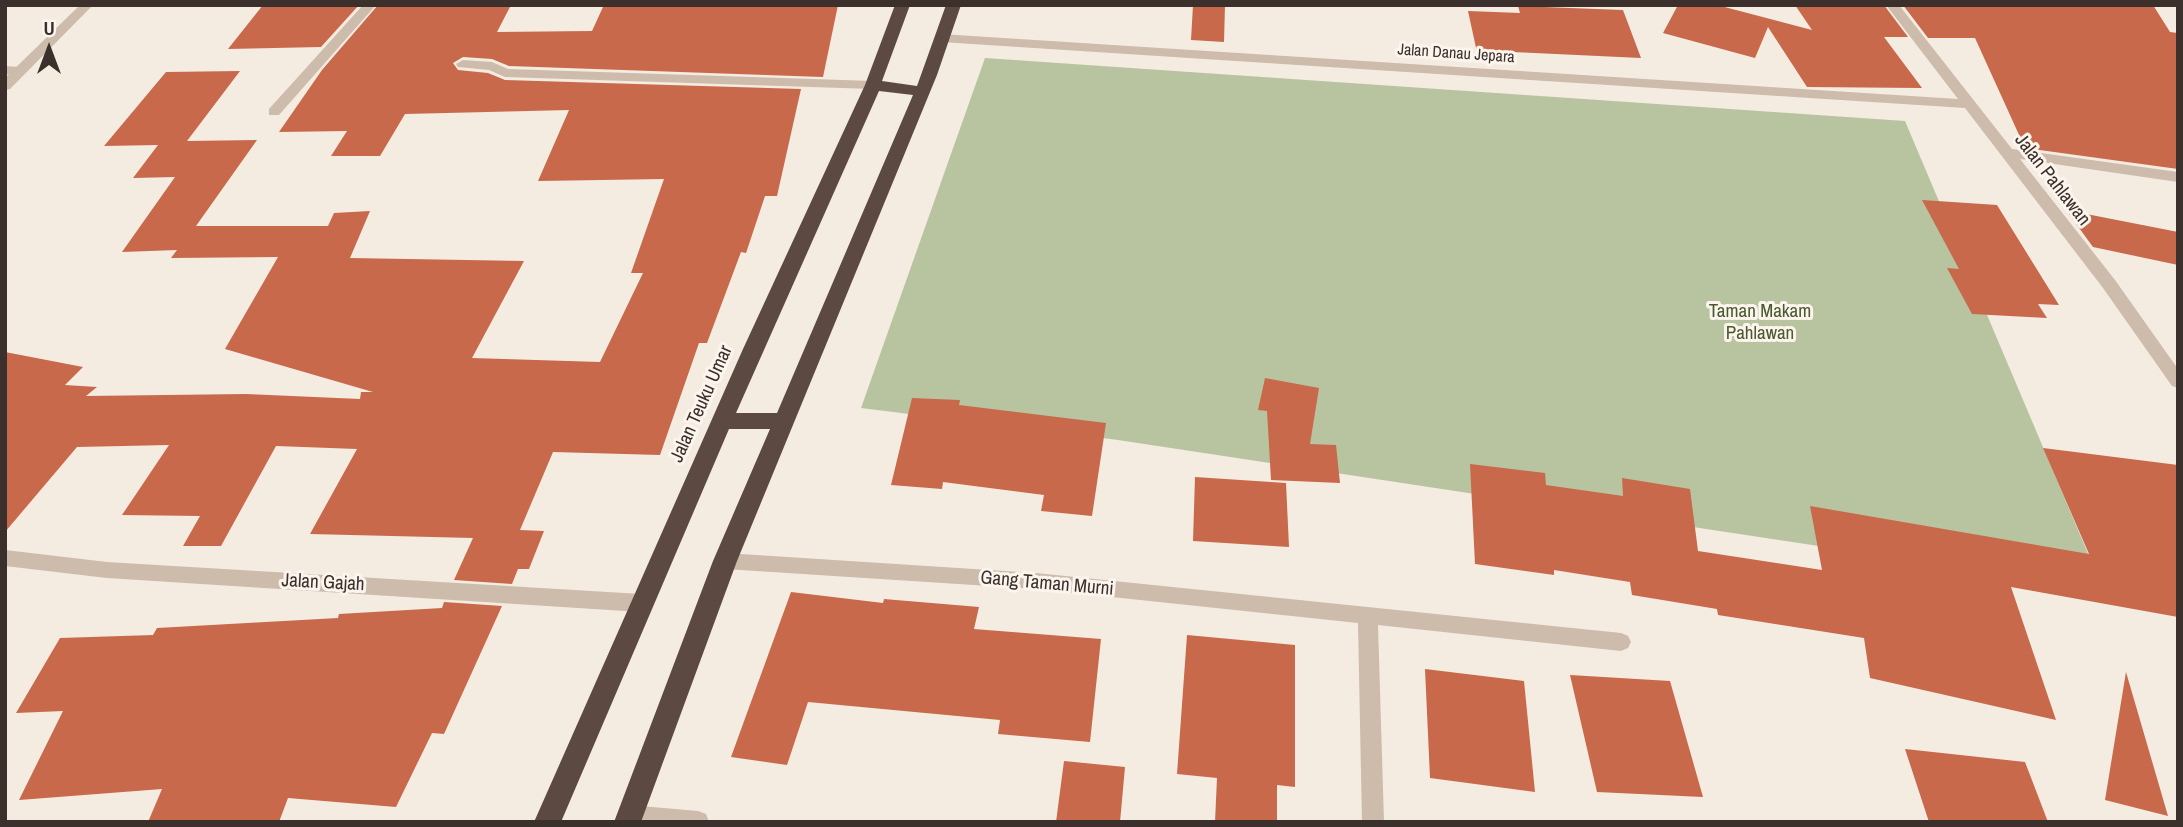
<!DOCTYPE html>
<style>
body{margin:0}
#map{position:relative;width:2183px;height:827px;overflow:hidden;background:#f4ebe1;font-family:"Archivo Narrow",sans-serif}
canvas{display:block}
.frame{position:absolute;inset:0;border:7px solid #3b302b;pointer-events:none}
.north{position:absolute;left:14px;top:14px;width:70px;height:70px;-webkit-text-stroke:5px #fbf5ee;paint-order:stroke;rotate:0deg;font-size:19px;font-weight:700;line-height:28px;text-align:center;color:#3b302b}
.north::after{content:'';display:block;margin:auto;width:24px;height:32px;background:#3b302b;clip-path:polygon(50% 0,100% 100%,50% 72%,0 100%)}
</style>
<div id="map">
<canvas width="2183" height="827"></canvas>
<div class="frame"></div>
<div class="north">U</div>
</div>
<script>
const context = document.querySelector('canvas').getContext('2d');
context.lineJoin = 'round';
function fill(path, color) {
  context.fillStyle = color;
  context.fill(path, 'evenodd');
}
function poly(rows) {
  const path = new Path2D();
  for (const r of rows) {
    path.moveTo(r[0], r[1]);
    for (let i = 2; i < r.length; i += 2) path.lineTo(r[i], r[i + 1]);
  }
  return path;
}
function label(font, color, halo, rows, align = 'center') {
  context.font = font + ' "Archivo Narrow",sans-serif';
  context.lineWidth = 6;
  context.setLineDash([]);
  context.textBaseline = 'middle';
  context.strokeStyle = halo;
  context.fillStyle = color;
  for (const [text, x, y, turn = 0] of rows) {
    context.save();
    context.translate(x, y);
    context.rotate((+turn || 0) * Math.PI / 180);
    context.textAlign = isNaN(turn) ? turn : align;
    if (halo) context.strokeText(text, 0, 0);
    context.fillText(text, 0, 0);
    context.restore();
  }
}
fill(poly([
 [985,58,1905,121,2103,589,1118,440,861,408]
]), '#b8c4a0');
fill(poly([
 [263,5,359,5,321,47,228,49],
 [378,5,511,5,497,32,592,31,603,7,838,5,823,77,509,66,492,59,463,57,453,63,458,70,488,73,505,80,801,89,777,196,765,196,746,253,741,252,707,343,699,343,660,455,553,452,520,530,544,531,529,569,518,569,512,584,454,580,473,538,310,534,357,449,276,446,221,546,183,546,200,516,122,515,169,445,77,447,5,532,5,352,83,367,65,385,97,387,86,396,246,394,360,399,361,392,373,392,225,349,278,257,171,258,177,250,122,252,175,177,133,178,158,145,104,146,166,72,240,71,187,141,257,140,196,226,328,226,334,213,370,211,350,258,524,261,472,358,600,362,643,273,631,273,664,179,538,181,569,110,405,114,380,156,331,156,347,131,279,132,322,70],
 [1193,5,1225,5,1224,42,1191,40],
 [1678,5,1717,5,1812,30,1795,5,1884,5,1908,37,1884,37,1922,88,1807,87,1768,27,1755,58,1663,33],
 [1903,5,2153,5,2170,32,2178,33,2178,169,2025,148,1975,38,1928,38],
 [1518,6,1623,10,1641,58,1513,52,1515,59,1478,57,1468,11,1520,13],
 [1922,200,1997,205,2059,305,2038,304,2047,318,1972,314,1947,268,1959,269],
 [2066,210,2178,232,2178,265,2093,247],
 [1265,378,1319,388,1310,444,1336,445,1340,483,1271,480,1267,411,1258,410],
 [912,398,960,400,959,405,1106,423,1092,516,1041,511,1044,495,943,482,942,489,891,485],
 [2043,448,2178,465,2178,617,2011,587,2056,720,1870,678,1864,638,1718,615,1717,609,1632,595,1630,582,1554,570,1554,575,1475,564,1470,464,1545,473,1546,485,1623,496,1622,478,1690,489,1698,551,1822,570,1810,506,2089,554],
 [1195,477,1286,483,1289,547,1193,541],
 [791,592,883,603,884,599,979,607,974,629,1101,639,1090,742,998,734,1000,720,808,702,787,765,731,757],
 [444,602,502,606,444,734,432,733,396,807,288,798,279,822,148,822,162,789,19,800,63,711,16,713,60,638,153,635,157,628,338,618,339,614,442,608],
 [1187,635,1295,645,1295,787,1277,785,1277,822,1215,822,1217,778,1177,774],
 [1425,669,1524,681,1535,792,1430,778],
 [2126,672,2168,816,2105,800],
 [1570,675,1670,681,1703,797,1597,792],
 [1905,749,2025,762,2048,822,1929,822],
 [1064,761,1125,767,1120,822,1056,822]
]), '#c8694b');
fill(poly([
 [5,66,19,67,26,71,19,75,5,74,5,66]
]), '#cdbbac');
fill(poly([
 [80,5,93,5,10,89,5,90,5,78,80,5],
 [363,5,376,5,279,115,269,115,269,109,363,5],
 [1886,5,1899,5,2012,149,2178,172,2178,182,2020,159,2115,280,2178,369,2178,388,2172,386,2103,288,1965,108,941,42,935,38,941,34,1958,99,1886,5],
 [463,60,492,62,508,69,873,81,880,85,873,89,505,77,489,70,458,67,456,64,463,60],
 [5,550,107,562,641,594,648,597,651,603,648,609,641,612,107,578,5,566,5,550],
 [725,553,1036,573,1621,633,1628,636,1631,642,1628,648,1621,651,1378,625,1384,822,1362,822,1358,623,1036,589,725,569,718,567,715,561,718,555,725,553],
 [629,805,698,811,706,814,709,822,620,822,618,816,621,808,629,805]
]), '#cdbbac');
fill(poly([
 [895,5,910,5,882,81,917,86,946,5,961,5,937,75,737,561,641,822,614,822,713,561,770,429,729,429,561,822,534,822,743,349,865,85,895,5],
 [879,91,913,95,777,413,736,413,879,91]
]), '#5c4a42');
label('16px', '#3b302b', '#fbf5ee', [
 ["Jalan Danau Jepara",1456,54,4]
]);
label('19px', '#3b302b', '#fbf5ee', [
 ["Jalan Pahlawan",2052,180,52],
 ["Jalan Teuku Umar",702,404,-66],
 ["Jalan Gajah",323,583,3],
 ["Gang Taman Murni",1047,584,5]
]);
label('19px', '#4a5a2e', '#fbf5ee', [
 ["Taman Makam",1760,312],
 ["Pahlawan",1760,334]
]);
</script>
